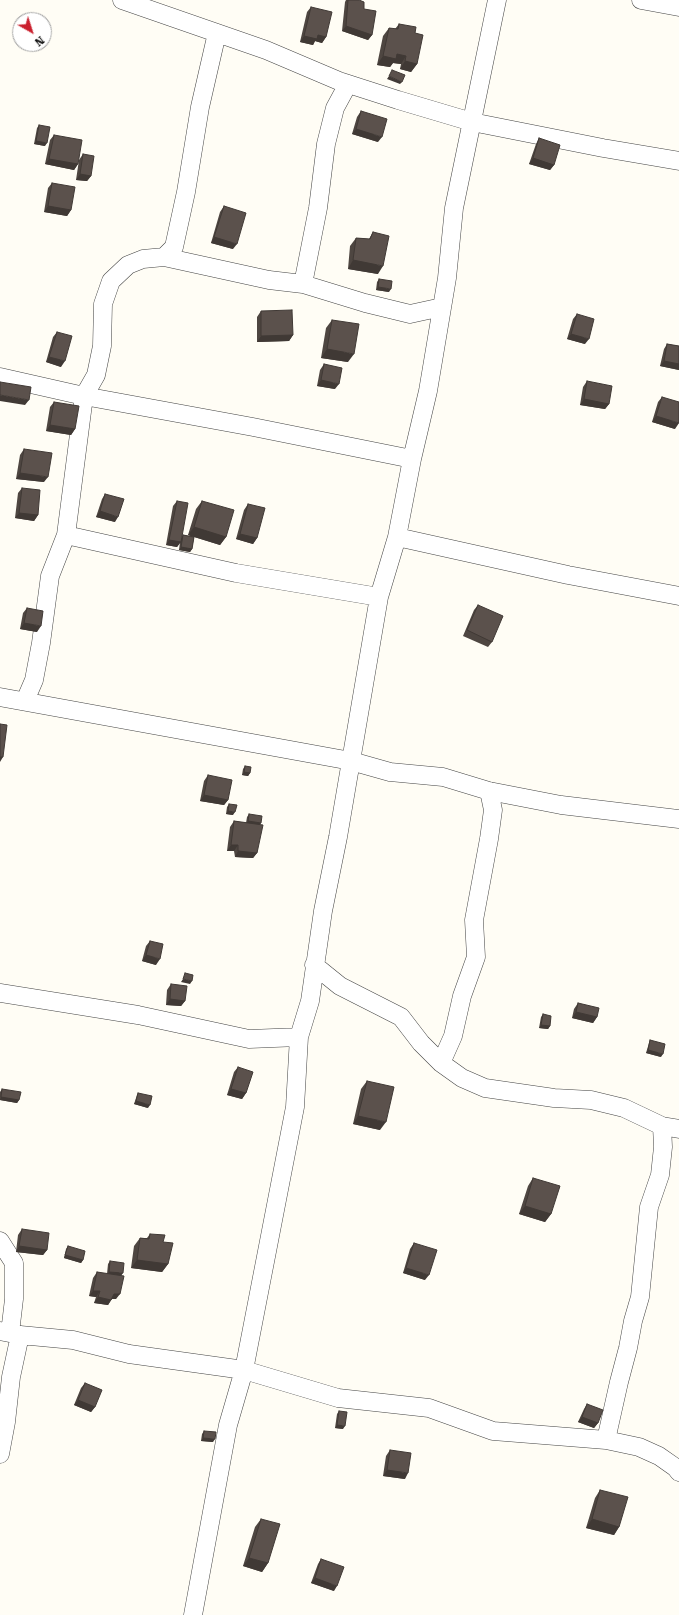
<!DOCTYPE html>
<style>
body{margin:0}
#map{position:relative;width:679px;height:1615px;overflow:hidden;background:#fffdf5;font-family:"Roboto Serif",serif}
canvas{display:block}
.north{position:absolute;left:12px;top:12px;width:40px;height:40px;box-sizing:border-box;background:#fff;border:1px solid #a0a0a0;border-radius:50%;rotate:141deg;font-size:11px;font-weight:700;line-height:16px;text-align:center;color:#111}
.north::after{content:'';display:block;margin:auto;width:14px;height:18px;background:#ca202e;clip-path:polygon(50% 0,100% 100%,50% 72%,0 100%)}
</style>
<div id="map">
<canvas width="679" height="1615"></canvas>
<div class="north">N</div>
</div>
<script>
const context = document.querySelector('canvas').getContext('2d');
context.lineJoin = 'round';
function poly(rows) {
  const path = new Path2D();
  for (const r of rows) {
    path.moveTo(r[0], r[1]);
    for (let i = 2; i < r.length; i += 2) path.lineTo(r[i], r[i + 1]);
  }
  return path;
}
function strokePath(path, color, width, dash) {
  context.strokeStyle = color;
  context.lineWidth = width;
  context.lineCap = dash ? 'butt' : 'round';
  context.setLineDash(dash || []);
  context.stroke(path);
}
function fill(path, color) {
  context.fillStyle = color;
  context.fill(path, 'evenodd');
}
const minor = poly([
 [122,0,266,50,339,81,398,100,472,122,603,148,679,161],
 [641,0,679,7],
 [217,33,200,107,186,192,174,247,164,257,143,259,128,265,111,281,103,304,102,346,96,375,84,396,66,535,236,573,379,597],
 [164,257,269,280,303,284,365,303,410,314,442,307],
 [303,284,318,208,326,144,335,108,348,84],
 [0,377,84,396,253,427,412,459],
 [397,537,568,575,679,596],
 [0,697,351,761,390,772,443,777,489,791,561,805,679,819],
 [25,701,34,680,41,643,50,576,66,535],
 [314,965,340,986,401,1017,421,1043,441,1063,462,1078,485,1088,554,1098,591,1100,624,1108,662,1126,679,1129],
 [0,993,138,1015,249,1039,299,1037],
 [441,1063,453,1036,462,996,476,957,474,920,489,839,493,810,489,791],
 [0,1241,14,1263,14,1299,10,1333],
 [0,1331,20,1335,73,1340,129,1354,244,1370,338,1398,429,1408,493,1431,606,1440,639,1447,659,1456,676,1468,679,1472],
 [606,1440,619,1382,628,1348,633,1321,640,1297,649,1207,660,1175,663,1147,662,1126],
 [0,1454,6,1422,11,1377,20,1335],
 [193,1615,228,1425,244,1370,295,1107,299,1037,310,1001,323,911,338,837,379,597,397,537,412,459,428,391,447,278,454,208,497,0]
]);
strokePath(minor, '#444', 19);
strokePath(minor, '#fff', 18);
fill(poly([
 [346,0,348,0,364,9,372,35,368,40,342,31,345,2],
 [311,7,326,37,322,43,315,41,313,45,300,42,307,12],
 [399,24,415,33,417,64,411,72,400,69,401,64,393,63,390,67,377,65,383,36,389,28,395,29],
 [361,111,378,142,352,134,357,117],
 [39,125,45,146,34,144,37,128],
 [54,135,78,164,74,170,45,164,50,140],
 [539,138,554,165,550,170,529,164,536,144],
 [83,154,91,176,87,181,76,180,79,160],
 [52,183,71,210,67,216,44,212,48,188],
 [224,206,233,249,211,243,220,212],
 [373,232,378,274,348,269,350,246,356,238,369,239],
 [379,279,389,292,376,290,377,282],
 [261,311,293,335,289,341,257,342,257,317],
 [577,314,585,344,567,339,573,319],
 [332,320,348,362,321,358,326,328],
 [57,332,61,367,46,362,53,337],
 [667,344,679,346,679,370,660,366,664,349],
 [324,364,335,389,317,386,320,370],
 [587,381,609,404,605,409,580,405,583,387],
 [662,397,675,429,652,422,658,402],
 [54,402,75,429,71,435,46,431,50,407],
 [24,449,44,482,16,479,20,455],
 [22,488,38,515,34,521,15,518,18,493],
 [105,494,115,522,96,517,102,499],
 [177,501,181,538,183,535,193,537,188,535,196,509,202,501,226,537,220,545,194,537,192,549,190,552,179,550,180,542,177,547,166,545,173,506],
 [248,504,257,538,253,544,236,539,244,510],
 [478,605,492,642,488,647,463,636,474,610],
 [27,608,37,632,20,629,23,613],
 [245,766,250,773,248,776,242,775,243,769],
 [208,775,228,800,224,805,200,801,204,781],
 [229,804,233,815,226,814,227,807],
 [249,814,261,823,260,824,257,853,253,858,235,857,234,851,227,851,230,827,234,821,246,823,247,817],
 [150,941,156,965,142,961,146,946],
 [171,984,185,1001,181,1006,166,1005,167,990],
 [578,1003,597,1017,593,1023,572,1018,574,1009],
 [543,1014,550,1026,548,1029,539,1028,541,1017],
 [650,1040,661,1057,646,1053,649,1043],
 [238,1067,246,1093,242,1099,227,1095,234,1072],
 [367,1081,380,1130,353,1124,361,1089],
 [2,1089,19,1100,17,1103,0,1100,0,1092],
 [138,1093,148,1108,134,1104,137,1095],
 [533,1178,551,1214,545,1222,519,1214,528,1186],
 [22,1229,47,1250,43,1255,16,1252,18,1235],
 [150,1234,163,1242,168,1264,162,1272,131,1268,134,1246,140,1238,147,1238],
 [414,1243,425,1280,403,1273,410,1249],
 [68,1246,83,1260,81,1263,64,1258,66,1249],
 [110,1261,121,1275,116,1299,112,1299,108,1305,94,1303,96,1297,89,1296,93,1278,97,1272,107,1274,108,1264],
 [85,1383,95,1407,91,1412,74,1405,81,1388],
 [587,1404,598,1423,594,1428,578,1422,584,1409],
 [339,1411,343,1429,335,1428,337,1414],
 [204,1431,213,1442,201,1441,202,1434],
 [390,1450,405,1479,383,1476,386,1456],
 [600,1490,619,1527,614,1535,586,1528,595,1498],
 [261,1519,268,1563,262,1572,243,1566,255,1527],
 [321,1559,334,1591,311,1583,318,1564]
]), '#4e4641');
fill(poly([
 [346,26,372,35,368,40,342,31],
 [318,35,326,37,322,43,315,41,313,45,300,42,304,36],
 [397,54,406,56,401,64,393,63,390,67,377,65,383,56],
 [405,61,417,64,411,72,400,69],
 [389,76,402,82,400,84,387,79],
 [356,129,382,137,378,142,352,134],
 [36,141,47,143,45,146,34,144],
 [533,158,554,165,550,170,529,164],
 [49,159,78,164,74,170,45,164],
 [80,174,91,176,87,181,76,180],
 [48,206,71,210,67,216,44,212],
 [214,237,237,244,233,249,211,243],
 [353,260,383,266,378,274,348,269],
 [378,287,391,289,389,292,376,290],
 [571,334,589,339,585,344,567,339],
 [293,335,289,341,257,342,261,336],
 [327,349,354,354,348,362,321,358],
 [49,357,65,361,61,367,46,362],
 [664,361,679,364,679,370,660,366],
 [321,380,339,384,335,389,317,386],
 [0,395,29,400,25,405,0,401],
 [584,399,609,404,605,409,580,405],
 [656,416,679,423,675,429,652,422],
 [50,425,75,429,71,435,46,431],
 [20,473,48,477,44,482,16,479],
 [100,511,118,517,115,522,96,517],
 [19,513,38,515,34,521,15,518],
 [194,527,226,537,220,545,188,535],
 [240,534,257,538,253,544,236,539],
 [169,540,181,542,177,547,166,545],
 [181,547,192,549,190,552,179,550],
 [24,623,41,626,37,632,20,629],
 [0,757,3,757,0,762],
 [244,772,250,773,248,776,242,775],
 [204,795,228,800,224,805,200,801],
 [228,811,235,812,233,815,226,814],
 [248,821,261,823,259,826,246,824],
 [231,845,238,845,234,851,227,851],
 [238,851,257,853,253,858,235,857],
 [146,955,160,959,156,965,142,961],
 [183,979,192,981,190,984,181,982],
 [170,999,185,1001,181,1006,166,1005],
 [576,1012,597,1017,593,1023,572,1018],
 [541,1025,550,1026,548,1029,539,1028],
 [648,1050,663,1054,661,1057,646,1053],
 [231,1089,246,1093,242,1099,227,1095],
 [1,1097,19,1100,17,1103,0,1100],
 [136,1101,150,1105,148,1108,134,1104],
 [358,1116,386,1122,380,1130,353,1124],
 [525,1206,551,1214,545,1222,519,1214],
 [19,1246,47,1250,43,1255,16,1252],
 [65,1255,83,1260,81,1263,64,1258],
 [137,1260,168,1264,162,1272,131,1268],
 [406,1268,429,1275,425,1280,403,1273],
 [109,1272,123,1273,121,1276,107,1275],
 [93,1291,100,1291,96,1297,89,1296],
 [114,1294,120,1294,116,1299,110,1299],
 [98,1297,111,1300,108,1305,94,1303],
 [78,1400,95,1407,91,1412,74,1405],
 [582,1417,598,1423,594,1428,578,1422],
 [337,1425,345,1426,343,1429,335,1428],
 [203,1438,215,1439,213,1442,201,1441],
 [387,1470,408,1473,405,1479,383,1476],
 [592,1519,619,1527,614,1535,586,1528],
 [249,1558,268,1563,262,1572,243,1566],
 [315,1578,337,1586,334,1591,311,1583]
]), '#403935');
const building = poly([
 [348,0,359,0,364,2,364,9,376,11,372,35,346,26,348,0],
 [311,7,332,12,326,37,318,35,317,39,304,36,311,7],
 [399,24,416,27,415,33,423,35,417,64,405,61,406,56,397,54,396,59,383,56,389,28,398,29,399,24],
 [392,70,405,75,402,82,389,76,392,70],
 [361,111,387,119,382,137,356,129,361,111],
 [39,125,50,127,47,143,36,141,39,125],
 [54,135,82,140,78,164,49,159,54,135],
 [539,138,560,145,554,165,533,158,539,138],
 [83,154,94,156,91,176,80,174,83,154],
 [52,183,75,187,71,210,48,206,52,183],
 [224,206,246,213,237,244,214,237,224,206],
 [373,232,389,236,383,266,353,260,356,238,370,239,373,232],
 [379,279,392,281,391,289,378,287,379,279],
 [292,310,293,335,261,336,261,311,292,310],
 [577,314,594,319,589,339,571,334,577,314],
 [332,320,359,324,354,354,327,349,332,320],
 [57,332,72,336,65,361,49,357,57,332],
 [667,344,679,346,679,364,664,361,667,344],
 [324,364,342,368,339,384,321,380,324,364],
 [587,381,612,386,609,404,584,399,587,381],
 [0,382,31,387,29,400,0,395,0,382],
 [662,397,679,402,679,423,656,416,662,397],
 [54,402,79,406,75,429,50,425,54,402],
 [24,449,52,453,48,477,20,473,24,449],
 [22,488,40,490,38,515,19,513,22,488],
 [105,494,124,499,118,517,100,511,105,494],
 [177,501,188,503,181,542,169,540,177,501],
 [202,501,234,510,226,537,194,527,202,501],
 [248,504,265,508,257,538,240,534,248,504],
 [183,535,194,537,192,549,181,547,183,535],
 [478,605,503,616,492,642,467,630,478,605],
 [27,608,43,611,41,626,24,623,27,608],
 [0,724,7,725,3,757,0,757,0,724],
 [245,766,251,767,250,773,244,772,245,766],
 [208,775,232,780,228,800,204,795,208,775],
 [229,804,237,805,235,812,228,811,229,804],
 [249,814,262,816,261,823,248,821,249,814],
 [234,821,263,825,257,853,238,851,238,845,231,845,234,821],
 [150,941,163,944,160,959,146,955,150,941],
 [185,973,193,975,192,981,183,979,185,973],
 [171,984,187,986,185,1001,170,999,171,984],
 [578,1003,599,1008,597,1017,576,1012,578,1003],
 [543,1014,551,1016,550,1026,541,1025,543,1014],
 [650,1040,665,1044,663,1054,648,1050,650,1040],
 [238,1067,253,1072,246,1093,231,1089,238,1067],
 [367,1081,394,1087,386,1122,358,1116,367,1081],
 [2,1089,21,1092,19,1100,1,1097,2,1089],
 [138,1093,152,1096,150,1105,136,1101,138,1093],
 [533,1178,560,1186,551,1214,525,1206,533,1178],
 [22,1229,49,1233,47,1250,19,1246,22,1229],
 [150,1234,165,1235,163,1242,173,1243,168,1264,137,1260,140,1238,149,1239,150,1234],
 [414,1243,437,1250,429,1275,406,1268,414,1243],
 [68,1246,85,1251,83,1260,65,1255,68,1246],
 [110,1261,124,1263,123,1273,109,1272,110,1261],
 [97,1272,124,1276,120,1294,114,1294,111,1300,98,1297,100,1291,93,1291,97,1272],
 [85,1383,102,1390,95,1407,78,1400,85,1383],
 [587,1404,603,1410,598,1423,582,1417,587,1404],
 [339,1411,347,1412,345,1426,337,1425,339,1411],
 [204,1431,216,1432,215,1439,203,1438,204,1431],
 [390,1450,411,1453,408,1473,387,1470,390,1450],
 [600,1490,628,1497,619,1527,592,1519,600,1490],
 [261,1519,280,1524,268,1563,249,1558,261,1519],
 [321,1559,344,1567,337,1586,315,1578,321,1559]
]);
fill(building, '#5b514c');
strokePath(building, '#403935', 1);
</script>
